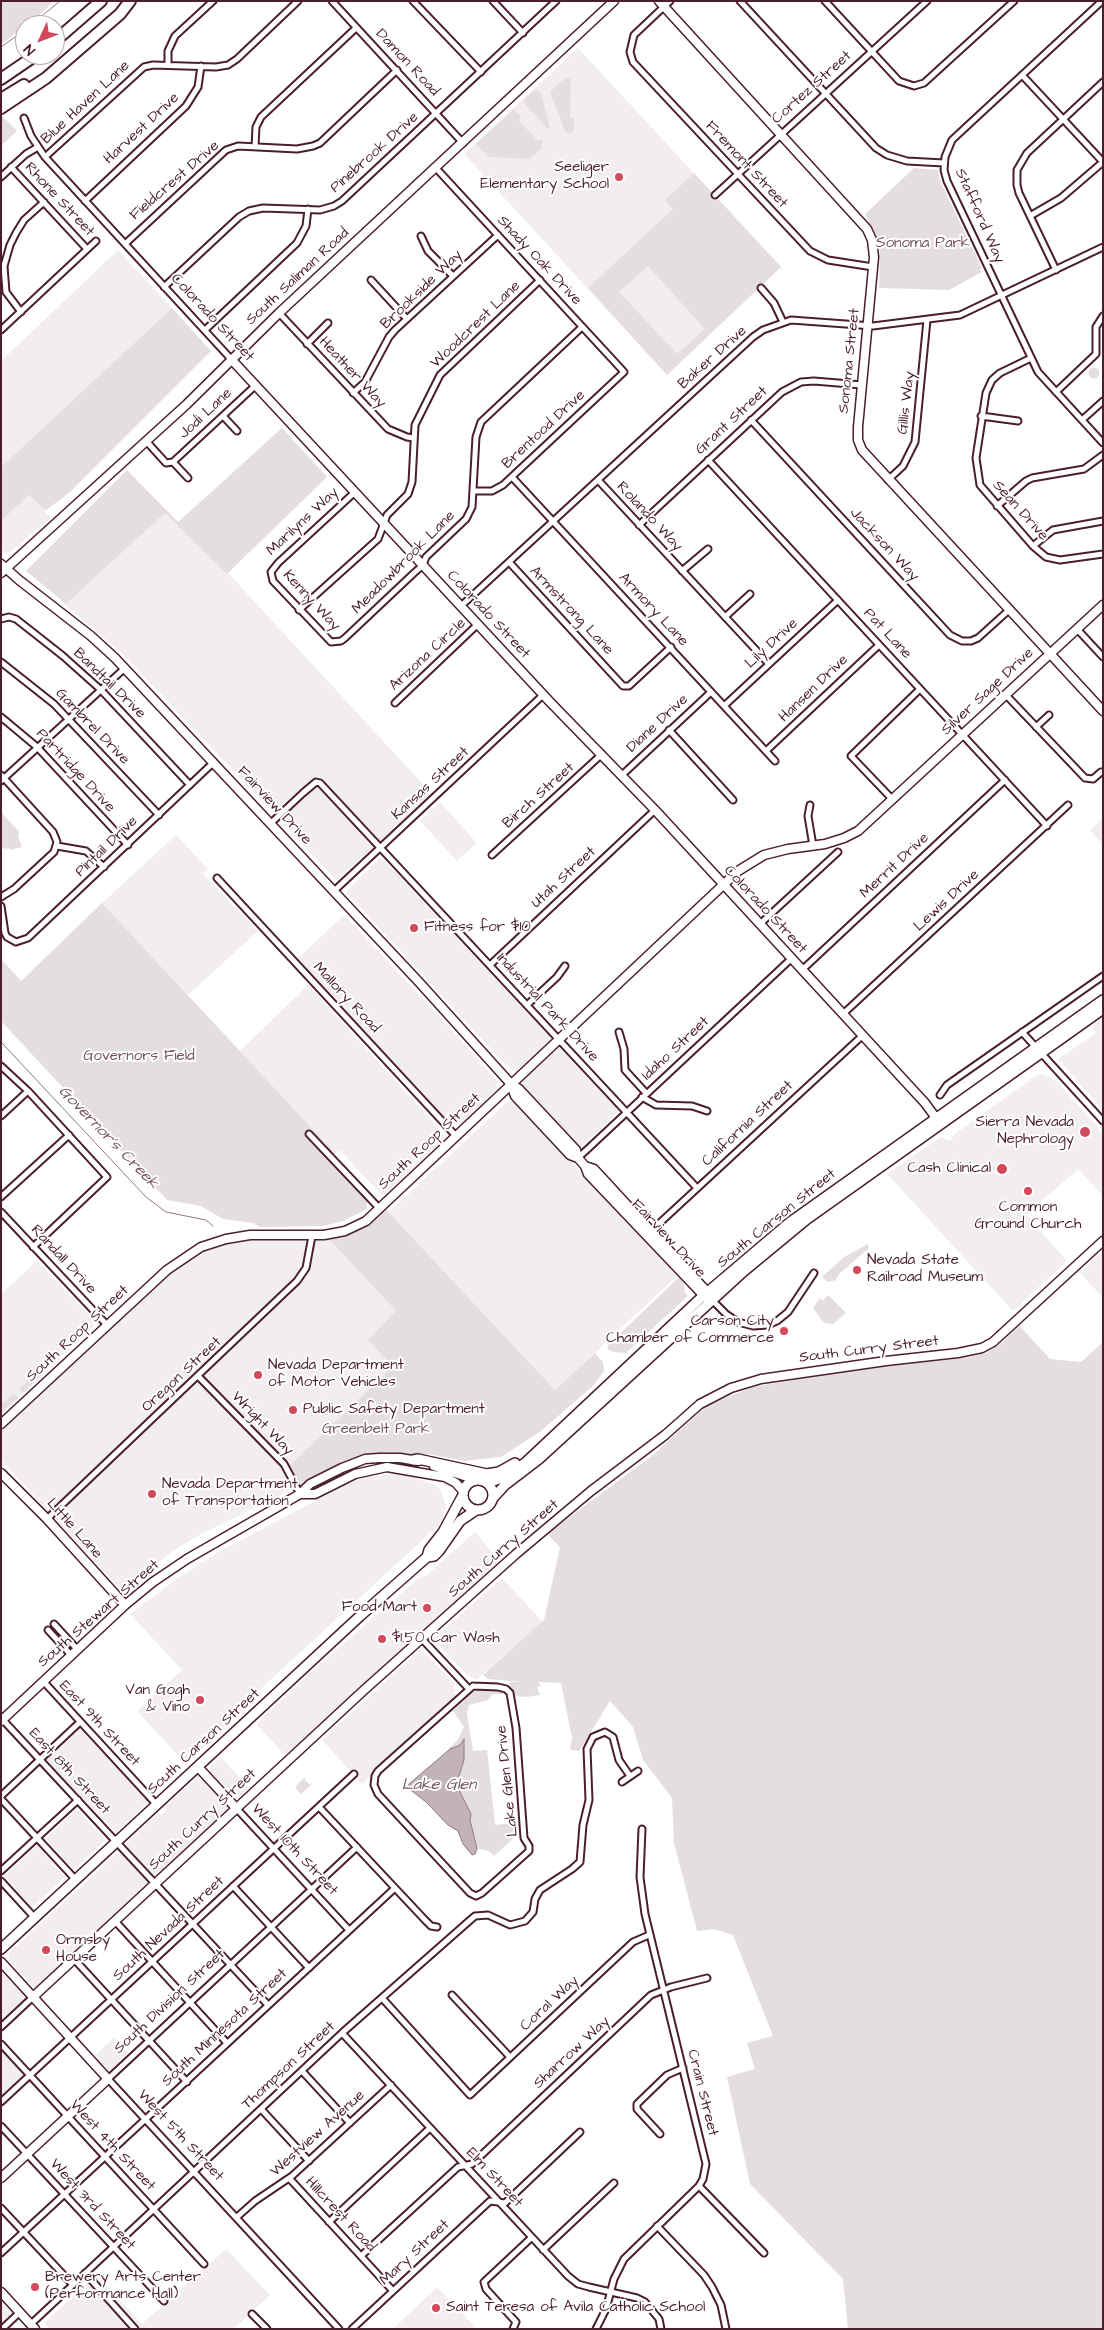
<!DOCTYPE html>
<style>
body{margin:0}
#map{position:relative;width:1104px;height:2330px;overflow:hidden;background:#fff;font-family:"Architects Daughter",sans-serif}
canvas{display:block}
.frame{position:absolute;inset:0;border:2px solid #4a1f2b;pointer-events:none}
.north{position:absolute;left:15px;top:15px;width:50px;height:50px;box-sizing:border-box;background:#fff;border:1px solid #b7a5aa;border-radius:50%;rotate:227deg;font-size:14px;font-weight:700;line-height:20px;text-align:center;color:#4a1f2b}
.north::after{content:'';display:block;margin:auto;width:18px;height:22px;background:#d1495b;clip-path:polygon(50% 0,100% 100%,50% 72%,0 100%)}
</style>
<div id="map">
<canvas width="1104" height="2330"></canvas>
<div class="frame"></div>
<div class="north">N</div>
</div>
<script>
const context = document.querySelector('canvas').getContext('2d');
context.lineJoin = 'round';
function fill(path, color) {
  context.fillStyle = color;
  context.fill(path, 'evenodd');
}
function poly(rows) {
  const path = new Path2D();
  for (const r of rows) {
    if (r.length === 3) {
      path.moveTo(r[0] + r[2], r[1]);
      path.arc(r[0], r[1], r[2], 0, 2 * Math.PI);
      continue;
    }
    path.moveTo(r[0], r[1]);
    for (let i = 2; i < r.length; i += 2) path.lineTo(r[i], r[i + 1]);
  }
  return path;
}
function strokePath(path, color, width, dash) {
  context.strokeStyle = color;
  context.lineWidth = width;
  context.lineCap = dash ? 'butt' : 'round';
  context.setLineDash(dash || []);
  context.stroke(path);
}
function label(font, color, halo, rows, align = 'center') {
  context.font = font + ' "Architects Daughter",sans-serif';
  context.lineWidth = 4;
  context.setLineDash([]);
  context.textBaseline = 'middle';
  context.strokeStyle = halo;
  context.fillStyle = color;
  for (const [text, x, y, turn = 0] of rows) {
    context.save();
    context.translate(x, y);
    context.rotate((+turn || 0) * Math.PI / 180);
    context.textAlign = isNaN(turn) ? turn : align;
    if (halo) context.strokeText(text, 0, 0);
    context.fillText(text, 0, 0);
    context.restore();
  }
}
fill(poly([
 [578,48,781,267,667,375,464,154],
 [118,250,172,308,1,467,1,361],
 [29,495,51,518,10,552,3,552,1,549,1,521],
 [165,513,228,573,432,794,338,879,336,880,123,654,65,605],
 [440,802,477,843,457,861,420,821],
 [1103,818,1103,845,1090,830],
 [176,835,208,869,203,874,258,931,188,995,102,903],
 [379,859,383,859,619,1111,582,1146,579,1147,523,1087,523,1081,514,1071,504,1063,346,892],
 [344,915,441,1018,497,1081,496,1089,459,1125,452,1124,440,1113,296,960],
 [308,985,445,1135,444,1139,383,1196,339,1150,335,1153,240,1051],
 [1103,1019,1103,1110,1058,1059,1096,1033,1093,1029,1095,1023],
 [1043,1074,1056,1081,1103,1133,1103,1196,1078,1169,1026,1215,1067,1261,1013,1311,887,1174,941,1137,950,1141,956,1133,1037,1075],
 [511,1101,516,1102,677,1276,555,1390,389,1212,507,1102],
 [325,1235,396,1311,393,1366,287,1468,297,1487,201,1534,171,1552,123,1592,1,1460,1,1423,178,1261,223,1240],
 [1102,1252,1103,1252,1103,1298,1080,1273],
 [37,1261,93,1319,94,1326,1,1414,1,1294],
 [396,1474,414,1477,433,1484,440,1489,446,1505,442,1522,253,1696,255,1699,186,1764,137,1711,182,1670,130,1614,181,1576,215,1554,345,1485,367,1477],
 [475,1532,500,1561,285,1755,256,1724,320,1664,419,1578,427,1575],
 [502,1578,543,1622,476,1680,466,1674,433,1639],
 [421,1649,454,1683,455,1698,362,1784,322,1740],
 [79,1727,148,1802,116,1833,45,1760],
 [221,1757,249,1788,238,1799,210,1771,210,1767],
 [197,1778,205,1782,229,1807,229,1810,159,1875,153,1875,128,1848,127,1843,156,1815,161,1815,165,1812,165,1807],
 [77,1809,105,1840,74,1870,46,1838],
 [37,1846,65,1877,32,1907,4,1876],
 [116,1854,121,1854,149,1884,35,1989,9,1960,8,1954],
 [1,1969,27,1997,1,2021],
 [114,2038,128,2053,109,2071,95,2055],
 [1,2039,30,2069,1,2095],
 [226,2249,270,2295,234,2329,50,2329,44,2323,96,2275,142,2324],
 [437,2287,477,2329,393,2329],
 [1,2292,17,2309,1,2323]
]), '#f2eeef');
fill(poly([
 [1,1,54,1,32,22,1,44],
 [571,77,570,117,574,118,574,131,569,134,565,131,550,92,565,78],
 [534,90,539,91,542,96,550,129,548,129,524,103,525,99],
 [514,109,521,117,518,120,538,141,542,139,542,148,530,159,489,157,476,144],
 [1,115,17,131,1,146],
 [914,168,938,170,940,181,982,268,980,269,982,272,949,290,879,288,880,247,865,214],
 [694,173,781,267,667,375,588,288,673,209,665,200],
 [648,266,705,329,677,354,619,292],
 [172,308,211,351,69,493,45,511,29,495,1,521,1,467],
 [1094,373,5.5],
 [282,428,327,477,227,574,165,513,66,604,26,571,127,470,178,522],
 [1,812,19,832,18,836,22,847,11,850,9,848,5,849,1,847],
 [102,903,335,1153,329,1160,367,1201,367,1209,343,1221,323,1226,260,1227,253,1223,223,1219,201,1206,167,1200,1,1021,1,959,21,981],
 [383,1206,555,1390,595,1353,603,1362,604,1371,594,1385,541,1431,501,1457,464,1461,429,1454,365,1459,310,1484,297,1487,287,1468,393,1366,368,1340,396,1311,325,1235,345,1231],
 [868,1244,869,1248,839,1274,836,1280,828,1282,822,1277,844,1257],
 [679,1277,684,1284,685,1293,688,1296,626,1353,613,1352,608,1349,607,1346],
 [828,1295,846,1313,833,1324,824,1323,813,1308,820,1298,823,1301],
 [1019,1325,1050,1359,1081,1362,1103,1342,1103,2329,848,2329,843,2279,750,2184,727,2077,755,2069,747,2043,773,2036,733,1935,714,1929,697,1931,674,1843,672,1798,643,1760,633,1727,610,1701,579,1751,570,1750,572,1738,561,1683,539,1682,541,1686,537,1687,540,1695,526,1697,516,1696,509,1684,511,1682,522,1682,488,1679,483,1675,544,1620,560,1547,547,1534,653,1455,709,1404,754,1387,861,1368,965,1358,986,1353,1001,1344],
 [39,1370,41,1376,23,1393,19,1389],
 [14,1393,18,1398,1,1413,1,1405],
 [479,1690,501,1691,504,1694,493,1694,488,1700,469,1705,467,1713,473,1751,487,1750,495,1825,515,1823,516,1836,494,1856,489,1851,476,1848,470,1820,471,1814,459,1790,458,1779,464,1760,463,1739,460,1745,450,1749,449,1748,457,1741,464,1727,453,1711,472,1693],
 [306,1776,305,1780,309,1784,313,1783,301,1794,295,1787]
]), '#e5dee0');
const water = poly([
 [464,1739,464,1760,458,1779,459,1790,471,1814,470,1820,477,1849,475,1854,472,1855,463,1844,458,1831,448,1825,426,1802,408,1788,409,1784,450,1749,460,1745,464,1739]
]);
fill(water, '#c1b3b6');
strokePath(water, '#91787e', 1);
strokePath(poly([
 [31,25,60,1],
 [1,47,25,30],
 [1,1042,146,1197,166,1212,206,1220,213,1226]
]), '#91787e', 1);
const street = poly([
 [332,1,463,143],
 [413,1,481,72],
 [493,1,523,33],
 [670,1,634,35,630,52,633,62,810,251,828,260,873,267],
 [740,1,876,148,887,155,907,161,944,163],
 [825,1,899,81,914,86,924,83,1014,1],
 [1102,1,952,140,945,157,944,170,947,181,1038,372,1103,443],
 [168,65,168,51,175,36,213,1],
 [1022,75,1103,162],
 [24,118,31,136,45,157,231,359],
 [255,147,256,127,261,117,356,28],
 [45,157,144,67,153,65,216,67,228,65,237,59,298,1],
 [11,167,87,249],
 [435,167,624,372,503,485,492,491,474,491],
 [1,177,26,154,38,147],
 [715,195,927,1],
 [85,201,186,106,198,87,201,66],
 [1030,216,1061,198,1103,162],
 [421,236,428,251,453,276],
 [125,244,226,150,238,146,297,149,313,146,320,143,397,70],
 [1056,270,1019,193,1017,185,1017,170,1027,153,1103,82],
 [371,280,407,319],
 [164,287,239,217,249,211,263,208,320,210,334,206,342,201,556,1],
 [761,288,774,303,783,322],
 [21,312,6,292,4,266,10,245,16,233,24,220,44,202],
 [279,313,388,429,407,437,414,438],
 [1,330,96,241],
 [205,330,297,243,306,226,308,209],
 [307,344,328,323],
 [1031,358,1000,373,992,380,986,393,976,458,980,485,1033,546,1046,557,1060,560,1103,554],
 [1056,392,1096,354,1096,327,1103,316],
 [353,393,365,382,389,337,395,330,498,235],
 [223,416,237,431],
 [981,416,1018,421],
 [751,420,950,635,962,641,971,641,978,638,1009,610],
 [1082,420,1103,401],
 [147,442,166,463,173,462,256,385],
 [708,460,1047,826],
 [173,462,188,478],
 [512,477,775,761],
 [598,480,769,664],
 [888,480,903,466,915,442,927,320],
 [355,492,278,563,271,572,273,581,331,642,341,641,345,638,414,573,423,565,426,557,466,519,472,507,476,437,481,422,582,327],
 [997,506,1026,481,1032,478,1084,469,1103,455],
 [639,525,782,392,801,382,814,381,862,385],
 [1033,546,1053,530,1103,521],
 [509,562,623,686,629,686,671,647],
 [682,571,708,549],
 [461,606,753,337,763,330,791,320,873,326,960,315,1103,247],
 [299,610,378,539,387,515,408,494,412,482,415,425,440,375,540,280],
 [725,617,750,594],
 [1,619,9,617,16,619,63,656,101,690,190,785],
 [1077,629,1103,657],
 [1,662,54,704,159,815],
 [1006,695,1085,778,1093,779,1101,772],
 [395,703,478,624],
 [724,706,838,600],
 [1,717,37,747,128,845],
 [1036,727,1049,715],
 [669,730,733,800],
 [766,751,879,645],
 [1,775,53,832,57,842,54,852,14,889,1,897],
 [622,775,711,692],
 [1,781,125,668],
 [893,800,851,756,920,689],
 [810,805,808,816,813,846],
 [271,823,303,793,316,782,320,783,697,1188],
 [57,846,86,851,104,867],
 [492,855,602,754],
 [217,878,456,1136],
 [334,891,543,695],
 [1,906,5,933,7,937,16,942,28,938,214,762],
 [760,924,838,852],
 [490,965,655,810],
 [802,970,1005,780],
 [527,1005,557,977,565,966],
 [843,1014,1068,805],
 [619,1032,624,1049,625,1070,646,1093],
 [1022,1032,1103,1121],
 [1,1066,28,1091,107,1177,33,1247],
 [940,1095,947,1085,1103,976],
 [642,1097,656,1105,692,1106,707,1111],
 [1,1116,28,1091],
 [309,1134,380,1209],
 [578,1158,792,958],
 [1,1197,69,1135],
 [1,1212,107,1325],
 [651,1231,862,1036],
 [712,1300,726,1314,738,1322,753,1326,768,1325,777,1321,788,1312,814,1273],
 [199,1377,284,1464,300,1494],
 [47,1519,297,1281,306,1268,312,1236],
 [54,1624,77,1649],
 [48,1630,71,1655],
 [422,1639,469,1689],
 [43,1681,157,1805],
 [473,1686,498,1687,506,1689,510,1693,516,1728,524,1838,529,1846,529,1851,482,1893,476,1896,470,1893,378,1794,374,1785,375,1776,378,1771,473,1686],
 [3,1720,268,2005],
 [622,1782,638,1771],
 [1,1796,80,1722],
 [1,1799,76,1880],
 [319,1807,425,1920,431,1926,437,1927],
 [237,1809,349,1930],
 [1,1871,78,1800],
 [1,1881,35,1918],
 [233,1886,309,1968],
 [115,1921,227,2043],
 [74,1959,187,2082],
 [452,1995,510,2057],
 [382,1998,470,2095,633,1942,649,1935],
 [1,2027,33,1997],
 [342,2033,568,2276,578,2284,589,2287,637,2298,645,2302,659,2319,661,2329],
 [1,2044,204,2264],
 [302,2071,350,2123],
 [1,2102,354,1774],
 [261,2109,309,2161],
 [1,2126,164,2301],
 [660,2134,637,2109,637,2104,667,2075,683,2068],
 [289,2178,393,2291],
 [699,2186,764,2253],
 [1,2208,73,2285],
 [237,2217,255,2201,292,2176,391,2085],
 [329,2222,430,2128],
 [657,2226,704,2275,712,2287,721,2305,726,2329],
 [543,2250,614,2183],
 [1,2253,395,1888],
 [361,2256,458,2167,472,2164,651,1995,671,1987,707,1978],
 [85,2273,135,2329],
 [252,2314,267,2329],
 [31,2324,342,2033,468,1922,475,1916,488,1915,510,1925,525,1921,533,1912,535,1899,540,1890,572,1869,580,1862,583,1825,589,1800,587,1749,593,1737,605,1732,613,1737,619,1760,630,1776],
 [2,2329,20,2312],
 [339,2329,108,2079,357,1847],
 [352,2329,490,2201,505,2203,580,2132],
 [513,2329,516,2322,486,2289,484,2282,531,2238],
 [596,2329,606,2309,614,2279,624,2259,699,2186,703,2179,706,2164,645,1914,640,1877,642,1829]
]);
const secondary = poly([
 [659,1,867,229,872,240,874,257,858,427,858,440,862,450,1103,711],
 [231,359,550,702,655,810,925,1103,939,1122],
 [1,564,19,580,91,636,115,658,418,981,511,1084,519,1089,562,1135,576,1150,578,1158],
 [1,573,187,404,279,313,614,1],
 [511,1084,515,1096,570,1155,578,1158,585,1166,588,1174,706,1298],
 [585,1166,594,1169,710,1295],
 [1,1424,167,1270,201,1247,226,1239,250,1235,324,1235,345,1231,366,1221,738,871,764,855,788,849,825,844,844,838,858,831,1103,605],
 [434,1466,476,1480],
 [1,1473,47,1519,125,1605],
 [300,1494,315,1494,355,1474,387,1467,445,1477,456,1483,463,1491],
 [1,1721,125,1605,153,1582,187,1559,300,1494,310,1484,342,1468,365,1459,379,1458,400,1458,418,1461],
 [198,1767,237,1809],
 [1,1962,108,2079,1,2178],
 [33,1997,363,1691,516,1554,591,1491,665,1435,700,1404,731,1388,761,1379,886,1361,958,1353,982,1348,993,1342,1103,1241],
 [1,2292,35,2329]
]);
const primary = poly([
 [413,1460,418,1459,487,1474,499,1472,515,1463],
 [478,1495,15],
 [488,1483,504,1477,525,1463,703,1296,789,1223,1103,1000],
 [493,1498,505,1485,539,1459,744,1271,807,1219,1103,1009],
 [427,1557,434,1556,439,1551,460,1521,476,1510],
 [1,1949,360,1616,427,1557,429,1550,443,1532,463,1495]
]);
const highway = poly([
 [55,41,101,1],
 [1,79,36,55],
 [1,99,24,85],
 [1,108,46,78,120,14,130,1]
]);
strokePath(street, '#4a1f2b', 9);
strokePath(secondary, '#4a1f2b', 11);
strokePath(primary, '#4a1f2b', 12);
strokePath(highway, '#4a1f2b', 14);
strokePath(street, '#fff', 5);
strokePath(secondary, '#fff', 8);
strokePath(primary, '#fff', 9);
strokePath(highway, '#fff', 10);
for (const [x, y, r, color] of [
 [619,177,5,"#d1495b"],
 [414,928,5,"#d1495b"],
 [1085,1132,6,"#d1495b"],
 [1002,1169,6,"#d1495b"],
 [1028,1191,5,"#d1495b"],
 [857,1270,5,"#d1495b"],
 [784,1331,5,"#d1495b"],
 [258,1375,5,"#d1495b"],
 [293,1410,5,"#d1495b"],
 [152,1494,5,"#d1495b"],
 [427,1608,5,"#d1495b"],
 [382,1639,5,"#d1495b"],
 [200,1700,5,"#d1495b"],
 [46,1950,5,"#d1495b"],
 [35,2287,5,"#d1495b"],
 [436,2308,5,"#d1495b"]
]) {
  const dot = new Path2D();
  dot.arc(x, y, r, 0, 2 * Math.PI);
  context.fillStyle = color;
  context.fill(dot);
  strokePath(dot, '#fff', 2);
}
label('15px', '#4a1f2b', '#fff', [
 ["Damon Road",407,63,47],
 ["Cortez Street",812,88,-42],
 ["Blue Haven Lane",86,103,-43],
 ["Harvest Drive",142,129,-43],
 ["Pinebrook Drive",375,153,-42],
 ["Fremont Street",746,165,47],
 ["Fieldcrest Drive",175,181,-41],
 ["Rhone Street",59,200,47],
 ["Stafford Way",979,216,66],
 ["Shady Oak Drive",539,261,47],
 ["South Saliman Road",298,277,-43],
 ["Brookside Way",422,290,-44],
 ["Colorado Street",212,318,47],
 ["Woodcrest Lane",476,325,-44],
 ["Baker Drive",713,358,-42],
 ["Sonoma Street",850,361,-84],
 ["Heather Way",352,373,47],
 ["Gillis Way",907,403,-83],
 ["Jodi Lane",206,414,-43],
 ["Grant Street",732,421,-43],
 ["Brentood Drive",544,430,-43],
 ["Sean Drive",1020,511,48],
 ["Rolando Way",649,517,47],
 ["Marilyns Way",303,522,-43],
 ["Jackson Way",884,545,47],
 ["Meadowbrook Lane",404,563,-45],
 ["Kenny Way",311,601,47],
 ["Armory Lane",653,610,47],
 ["Armstrong Lane",571,611,47],
 ["Colorado Street",488,615,47],
 ["Pat Lane",887,634,47],
 ["Lily Drive",772,644,-43],
 ["Arizona Circle",428,655,-43],
 ["Bandtail Drive",109,684,44],
 ["Hansen Drive",814,689,-44],
 ["Silver Sage Drive",988,692,-43],
 ["Diane Drive",658,724,-43],
 ["Gambrel Drive",92,727,46],
 ["Partridge Drive",75,771,47],
 ["Kansas Street",431,784,-43],
 ["Birch Street",539,796,-42],
 ["Fairview Drive",274,806,47],
 ["Pintail Drive",107,847,-44],
 ["Merrit Drive",895,866,-43],
 ["Utah Street",564,878,-43],
 ["Lewis Drive",947,901,-43],
 ["Colorado Street",765,910,47],
 ["Mallory Road",346,998,47],
 ["Industrial Park Drive",547,1008,47],
 ["Idaho Street",676,1049,-43],
 ["California Street",748,1124,-43],
 ["South Roop Street",430,1142,-43],
 ["South Carson Street",777,1219,-39],
 ["Fairview Drive",668,1239,47],
 ["Randall Drive",63,1260,47],
 ["South Roop Street",78,1334,-43],
 ["South Curry Street",869,1350,-7],
 ["Oregon Street",182,1375,-43],
 ["Wright Way",262,1424,46],
 ["Little Lane",74,1529,48],
 ["South Curry Street",504,1549,-41],
 ["South Stewart Street",99,1614,-41],
 ["East 9th Street",99,1724,47],
 ["South Carson Street",204,1742,-43],
 ["East 8th Street",69,1772,47],
 ["Lake Glen Drive",508,1781,-96],
 ["South Curry Street",203,1820,-43],
 ["West 10th Street",294,1850,47],
 ["South Nevada Street",169,1929,-43],
 ["South Division Street",170,2002,-43],
 ["Coral Way",550,2004,-43],
 ["South Minnesota Street",225,2028,-43],
 ["Sharrow Way",572,2053,-43],
 ["Thompson Street",289,2066,-43],
 ["Crain Street",702,2093,76],
 ["Westview Avenue",318,2134,-42],
 ["West 5th Street",180,2136,47],
 ["West 4th Street",112,2146,47],
 ["Elm Street",494,2178,47],
 ["West 3rd Street",92,2205,47],
 ["Hillcrest Road",340,2215,47],
 ["Mary Street",415,2253,-43]
]);
label('15px', '#4a1f2b', '#fff', [
 ["Seeliger",609,168,"right"],
 ["Elementary School",609,185,"right"],
 ["Fitness for $10",424,928],
 ["Sierra Nevada",1074,1123,"right"],
 ["Nephrology",1074,1140,"right"],
 ["Cash Clinical",991,1169,"right"],
 ["Common",1028,1208,"center"],
 ["Ground Church",1028,1225,"center"],
 ["Nevada State",867,1261],
 ["Railroad Museum",867,1278],
 ["Carson City",774,1322,"right"],
 ["Chamber of Commerce",774,1339,"right"],
 ["Nevada Department",268,1366],
 ["of Motor Vehicles",268,1383],
 ["Public Safety Department",303,1410],
 ["Nevada Department",162,1485],
 ["of Transportation",162,1502],
 ["Food Mart",417,1608,"right"],
 ["$1.50 Car Wash",392,1639],
 ["Van Gogh",190,1691,"right"],
 ["& Vino",190,1708,"right"],
 ["Ormsby",56,1941],
 ["House",56,1958],
 ["Brewery Arts Center",45,2278],
 ["(Performance Hall)",45,2295],
 ["Saint Teresa of Avila Catholic School",446,2308]
], 'left');
label('15px', '#714f58', '#fff', [
 ["Sonoma Park",923,244],
 ["Governors Field",139,1057],
 ["Greenbelt Park",376,1430]
]);
label('italic 16px', '#74535c', '#fff', [
 ["Governor's Creek",108,1138,46],
 ["Lake Glen",439,1786]
]);
</script>
